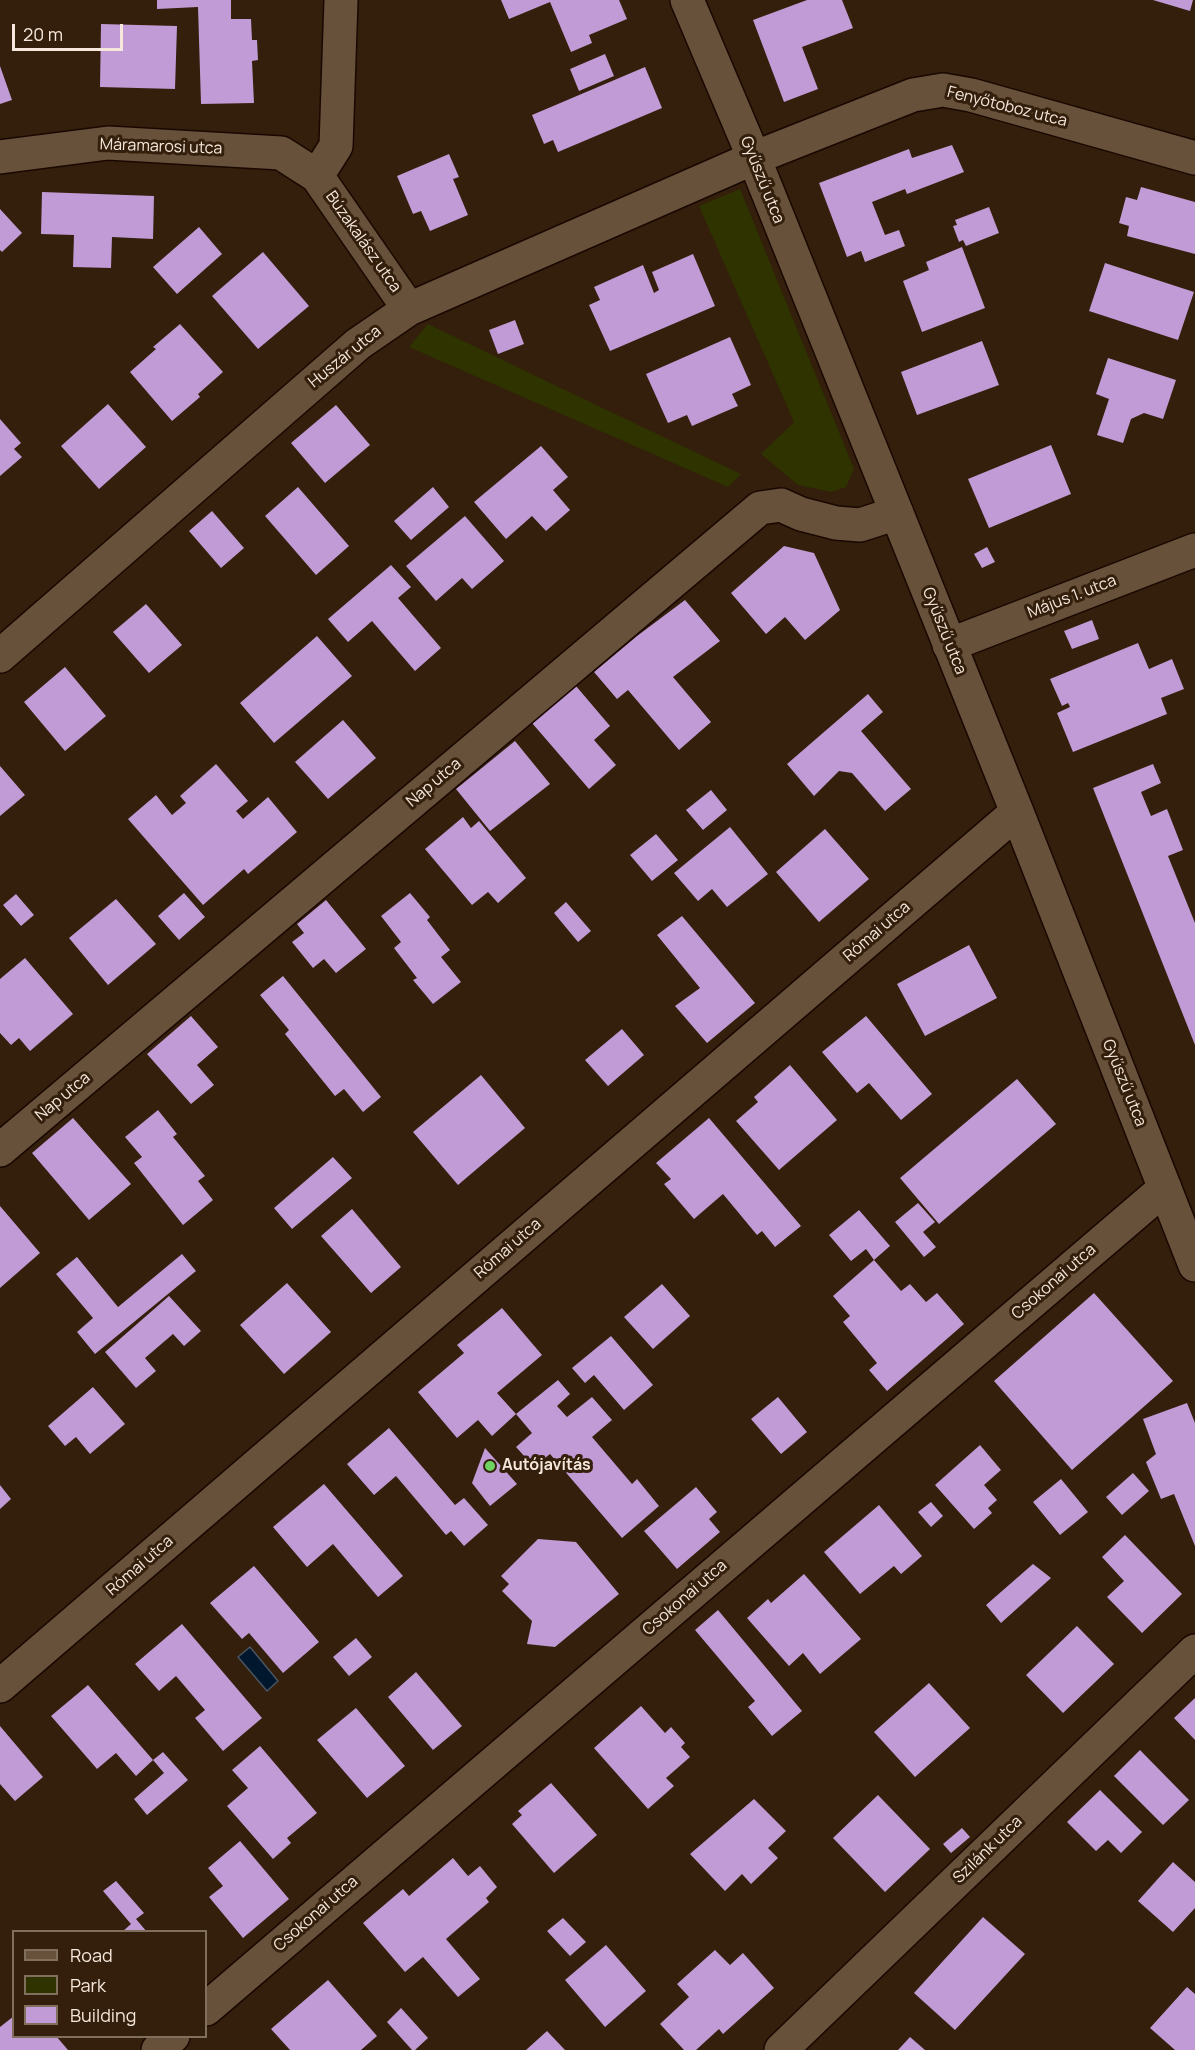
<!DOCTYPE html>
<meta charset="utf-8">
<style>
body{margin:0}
#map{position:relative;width:1195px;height:2050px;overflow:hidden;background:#331f0b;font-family:Manrope,sans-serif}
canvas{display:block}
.legend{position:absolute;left:12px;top:1930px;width:195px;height:108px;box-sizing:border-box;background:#331f0b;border:2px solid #816f5e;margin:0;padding:8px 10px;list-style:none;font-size:18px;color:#f5e7db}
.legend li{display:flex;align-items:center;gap:12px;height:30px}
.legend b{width:30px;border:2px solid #816f5e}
.scale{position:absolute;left:12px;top:24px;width:111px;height:27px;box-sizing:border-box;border:3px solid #f5e7db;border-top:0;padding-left:8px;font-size:18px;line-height:21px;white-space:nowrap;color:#f5e7db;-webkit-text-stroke:4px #331f0b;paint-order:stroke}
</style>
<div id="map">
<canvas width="1195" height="2050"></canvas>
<ul class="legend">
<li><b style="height:8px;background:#67513b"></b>Road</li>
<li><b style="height:16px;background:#2e3300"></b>Park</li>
<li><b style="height:16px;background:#c09bd6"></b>Building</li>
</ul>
<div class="scale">20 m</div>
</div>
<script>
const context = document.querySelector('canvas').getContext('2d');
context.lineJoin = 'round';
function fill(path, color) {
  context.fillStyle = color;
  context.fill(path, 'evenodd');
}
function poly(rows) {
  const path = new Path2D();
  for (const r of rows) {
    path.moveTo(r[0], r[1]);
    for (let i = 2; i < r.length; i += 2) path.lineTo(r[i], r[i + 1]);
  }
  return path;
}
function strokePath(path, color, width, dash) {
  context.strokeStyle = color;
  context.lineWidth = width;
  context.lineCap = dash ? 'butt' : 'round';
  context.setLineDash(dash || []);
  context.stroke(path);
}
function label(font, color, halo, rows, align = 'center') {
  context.font = font + ' Manrope,sans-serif';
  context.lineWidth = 6;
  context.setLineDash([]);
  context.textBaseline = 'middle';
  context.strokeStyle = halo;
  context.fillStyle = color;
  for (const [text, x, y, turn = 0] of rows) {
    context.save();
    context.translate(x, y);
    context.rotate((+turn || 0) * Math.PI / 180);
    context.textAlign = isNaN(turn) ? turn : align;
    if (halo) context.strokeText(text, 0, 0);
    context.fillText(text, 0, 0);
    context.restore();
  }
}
fill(poly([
 [740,189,854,469,846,487,832,492,798,485,761,454,794,422,699,206],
 [428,324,567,391,741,474,728,487,409,347]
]), '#2e3300');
const water = poly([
 [250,1647,278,1681,267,1691,238,1657,250,1647]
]);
fill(water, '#00172d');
strokePath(water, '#4a5561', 1.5);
fill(poly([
 [157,0,231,0,231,19,251,19,252,40,257,40,258,60,252,61,254,103,201,104,198,7,157,9],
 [501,0,619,0,627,19,589,35,592,43,571,52,550,2,509,19],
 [807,0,842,0,853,28,802,47,818,89,784,102,753,20],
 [1153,0,1193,0,1190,11],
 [101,24,177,26,175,89,100,87],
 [605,54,614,76,579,91,570,69],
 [0,66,12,100,0,104],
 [645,67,662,108,558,152,553,140,544,144,532,115],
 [952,145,964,172,907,194,905,189,872,202,885,235,899,230,905,246,865,262,861,251,847,257,819,183,909,149,912,158],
 [449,154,459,177,453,179,468,215,430,231,421,211,413,214,397,176],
 [1141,187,1195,202,1195,254,1127,236,1129,226,1119,223,1126,197,1137,200],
 [42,192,154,196,153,239,112,237,111,268,73,267,74,235,41,234],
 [989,207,999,233,966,246,963,240,959,242,953,226,957,225,955,220],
 [0,209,22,233,2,252,0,250],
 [199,227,222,254,177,294,153,267],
 [962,247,985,308,922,332,903,281,929,270,926,262],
 [263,252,309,306,258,349,212,296],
 [693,254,715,306,610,351,589,305,600,300,594,287,643,265,654,293,659,290,652,272],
 [1105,263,1194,292,1178,340,1089,311],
 [515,320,524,344,498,354,489,330],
 [180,324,223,372,198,394,200,397,172,421,130,372,156,349,153,347],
 [730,337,751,385,732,394,738,406,692,426,687,415,668,423,646,374],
 [982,341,999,385,917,415,901,372],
 [1108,358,1176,380,1163,419,1144,413,1131,419,1123,443,1097,435,1109,399,1096,394],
 [108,404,146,447,99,489,61,446],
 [336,405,370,445,325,483,291,443],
 [0,419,21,443,14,449,22,457,0,476],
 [1051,445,1071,494,989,528,968,479],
 [541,446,568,477,553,490,570,510,546,531,532,516,506,539,474,502],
 [298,487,349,546,316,575,265,516],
 [433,487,449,507,411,540,394,521],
 [212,511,244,548,221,568,189,531],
 [465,516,504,561,472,589,462,578,436,601,406,566],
 [784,546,814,553,840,610,805,640,785,617,766,634,731,593],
 [987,547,995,562,982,568,974,554],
 [391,565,411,587,398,598,441,648,415,671,372,621,348,642,328,619],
 [685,600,720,641,673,677,711,722,679,750,628,690,617,699,594,672,637,636],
 [146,604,182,645,149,673,113,632],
 [1092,620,1099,639,1072,649,1064,631],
 [317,636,352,676,274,743,240,703],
 [1138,643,1149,669,1172,659,1184,689,1161,698,1167,714,1073,752,1057,713,1070,707,1068,703,1062,706,1050,679],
 [65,667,106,716,65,751,24,702],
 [576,686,610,726,594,740,616,765,589,789,532,723],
 [868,694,883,712,861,731,911,789,885,811,852,773,839,771,814,796,787,764],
 [343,720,376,758,328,799,295,762],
 [515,741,550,784,490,831,456,789],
 [216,764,248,801,236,811,243,819,268,797,297,832,248,874,244,869,203,905,128,819,156,795,172,815,186,803,180,796],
 [1153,764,1161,783,1141,792,1151,816,1167,809,1183,850,1168,856,1195,923,1195,1045,1093,788],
 [0,766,25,795,0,816],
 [711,790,727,810,703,830,686,810],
 [463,817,471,828,479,821,526,878,498,903,488,892,472,905,425,849],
 [730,827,768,874,727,907,712,889,698,901,674,873],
 [825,829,869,879,819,922,776,872],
 [656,834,678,860,652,881,630,855],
 [184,893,205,917,179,940,158,916],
 [410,893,430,917,427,920,450,950,441,957,461,982,433,1004,413,980,417,978,394,948,401,942,381,916],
 [16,894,34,915,21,926,3,905],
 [116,899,156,944,108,985,69,938],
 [326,900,366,949,336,973,324,959,313,968,292,942,304,933,297,924],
 [566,902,591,931,578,942,554,913],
 [682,916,755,1003,707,1043,675,1006,700,988,657,935],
 [969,945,997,998,925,1036,897,984],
 [25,958,73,1014,30,1051,19,1038,11,1045,0,1033,0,979],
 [283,976,381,1097,363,1112,344,1089,335,1096,285,1034,289,1030,260,995],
 [191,1016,218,1047,197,1065,214,1085,191,1104,147,1054],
 [866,1016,932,1094,901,1120,869,1083,857,1093,822,1052],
 [622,1029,644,1055,608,1086,585,1060],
 [790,1065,837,1120,779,1170,736,1121,758,1102,754,1097],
 [481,1075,525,1128,458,1185,413,1132],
 [1017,1079,1056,1124,939,1224,900,1178],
 [158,1110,177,1134,173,1137,205,1176,198,1181,213,1200,183,1225,134,1163,142,1157,125,1137],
 [73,1118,131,1184,89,1220,32,1153],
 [709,1118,801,1226,775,1247,762,1231,757,1235,723,1194,694,1219,664,1184,671,1179,656,1163],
 [333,1157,352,1178,292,1229,274,1208],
 [918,1203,935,1222,923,1232,936,1247,924,1257,895,1222],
 [0,1206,40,1253,0,1288],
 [352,1209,401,1267,371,1293,321,1236],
 [859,1210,890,1246,874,1260,866,1249,851,1261,829,1235],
 [182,1254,196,1271,95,1354,77,1332,93,1318,56,1274,77,1257,118,1307],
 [874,1260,901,1291,910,1284,926,1302,937,1293,964,1324,887,1391,869,1370,877,1363,843,1322,850,1316,833,1296],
 [287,1283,331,1332,284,1374,240,1325],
 [662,1284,690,1316,653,1349,624,1317],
 [1094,1293,1173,1381,1072,1470,994,1381],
 [169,1296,201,1331,184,1346,173,1334,145,1358,156,1371,136,1388,105,1352],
 [502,1308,542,1355,497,1393,516,1414,558,1380,570,1394,557,1406,567,1417,592,1397,612,1420,592,1437,632,1484,637,1479,659,1506,622,1538,550,1454,534,1467,516,1447,532,1433,516,1414,492,1436,478,1420,457,1438,418,1392,464,1353,457,1345],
 [611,1336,653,1385,624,1410,594,1375,585,1383,572,1368],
 [93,1387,125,1424,90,1454,76,1437,65,1446,48,1426],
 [778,1397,807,1432,781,1454,751,1419],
 [1187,1403,1195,1423,1195,1546,1174,1494,1161,1499,1146,1462,1156,1454,1143,1419],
 [389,1428,455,1505,464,1498,488,1525,464,1546,451,1531,446,1535,396,1476,374,1495,347,1464],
 [980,1445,1001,1470,984,1485,997,1500,988,1508,992,1513,974,1529,935,1485],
 [485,1448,517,1484,490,1506,472,1483],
 [1133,1473,1149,1491,1122,1515,1106,1497],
 [1061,1479,1088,1512,1060,1535,1033,1502],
 [324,1484,403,1576,378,1597,333,1544,307,1567,273,1527],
 [0,1485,11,1499,0,1509],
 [696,1487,717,1512,709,1519,720,1532,677,1569,644,1531],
 [931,1502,943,1516,931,1527,918,1512],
 [879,1505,922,1556,901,1574,894,1566,860,1594,824,1552],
 [1125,1535,1182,1594,1142,1633,1107,1597,1124,1581,1102,1557],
 [538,1539,576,1542,619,1594,555,1647,527,1644,532,1621,502,1591,509,1584,501,1576],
 [1033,1564,1051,1578,1001,1623,986,1605],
 [254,1566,319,1642,283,1673,249,1633,242,1639,210,1603],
 [804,1574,861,1639,820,1674,803,1653,789,1666,747,1618,768,1599,771,1603],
 [718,1610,802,1711,772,1736,748,1707,755,1701,695,1630],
 [182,1624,262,1718,223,1751,195,1718,205,1710,176,1676,159,1691,135,1664],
 [1077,1626,1114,1664,1063,1713,1026,1675],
 [356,1638,372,1657,349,1676,333,1657],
 [416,1672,462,1726,433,1750,388,1697],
 [929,1683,970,1728,915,1777,874,1732],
 [88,1685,153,1760,136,1776,116,1753,97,1769,51,1716],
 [1195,1698,1195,1740,1174,1718],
 [641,1706,665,1733,671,1727,685,1743,681,1747,690,1757,666,1778,674,1786,648,1809,594,1748],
 [356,1708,405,1766,367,1798,317,1740],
 [0,1726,43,1777,15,1801,0,1784],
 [260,1746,317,1813,287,1838,291,1843,273,1859,227,1806,248,1788,232,1770],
 [1140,1750,1189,1800,1163,1825,1114,1776],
 [163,1752,188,1780,147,1815,134,1799,164,1773,153,1760],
 [551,1783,597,1835,554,1873,512,1824,522,1815,518,1811],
 [1100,1790,1142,1832,1121,1853,1108,1840,1096,1851,1067,1822],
 [878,1795,930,1849,885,1892,833,1838],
 [754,1799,786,1831,768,1848,778,1858,751,1884,742,1874,725,1891,690,1854],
 [962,1828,970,1837,951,1853,943,1844],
 [240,1841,289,1899,243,1938,209,1897,223,1886,208,1868],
 [453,1858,468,1876,480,1866,497,1887,486,1898,489,1902,446,1939,480,1979,458,1997,423,1957,405,1972,363,1923,403,1889,409,1896],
 [1173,1862,1195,1882,1195,1908,1173,1932,1138,1901],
 [116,1881,144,1913,136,1919,147,1932,122,1932,131,1924,103,1891],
 [983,1917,1025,1954,955,2030,914,1993],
 [563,1918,586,1942,570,1956,547,1931],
 [606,1945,646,1991,605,2027,565,1980],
 [715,1950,730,1965,743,1953,774,1988,723,2034,719,2029,696,2050,684,2050,660,2024,689,1997,677,1984],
 [328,1980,377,2036,361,2050,290,2050,271,2029],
 [1187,1987,1195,1994,1195,2050,1175,2050,1150,2028],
 [401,2008,428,2038,415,2050,412,2050,387,2022],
 [14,2016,14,2036,56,2036,68,2050,0,2050,0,2027],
 [547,2031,565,2050,526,2050],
 [910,2037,925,2050,898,2050]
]), '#c09bd6');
const minor = poly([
 [341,0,336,146,317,176,409,309],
 [687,0,754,158,1017,812,1195,1265],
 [0,157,108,143,281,153,317,176],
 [949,645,1195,550],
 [0,656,358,344,409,309,754,158,913,95,943,90,971,95,1195,158],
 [0,1150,760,508,781,505,801,514,836,523,860,525,897,513],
 [0,1686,1017,812],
 [206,2009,1165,1188],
 [158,2050,173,2036],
 [781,2050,1195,1651]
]);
strokePath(minor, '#1a0800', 36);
strokePath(minor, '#67513b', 33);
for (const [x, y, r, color] of [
 [490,1466,6,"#6ed360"]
]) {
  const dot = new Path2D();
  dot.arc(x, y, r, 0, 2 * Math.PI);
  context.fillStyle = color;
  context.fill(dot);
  strokePath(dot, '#331f0b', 2);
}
label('16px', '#f5e7db', '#331f0b', [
 ["Fenyőtoboz utca",1007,107,14],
 ["Máramarosi utca",161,147,2],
 ["Gyűszű utca",762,180,68],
 ["Búzakalász utca",363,242,55],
 ["Huszár utca",345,357,-39],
 ["Május 1. utca",1072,597,-21],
 ["Gyűszű utca",944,631,68],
 ["Nap utca",434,783,-40],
 ["Római utca",877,932,-41],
 ["Gyűszű utca",1124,1083,68],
 ["Nap utca",63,1097,-40],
 ["Római utca",508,1249,-41],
 ["Csokonai utca",1054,1282,-41],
 ["Római utca",140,1566,-41],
 ["Csokonai utca",685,1598,-41],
 ["Szilánk utca",988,1850,-44],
 ["Csokonai utca",316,1914,-41]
]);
label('bold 16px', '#f5e7db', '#331f0b', [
 ["Autójavítás",502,1466]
], 'left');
</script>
